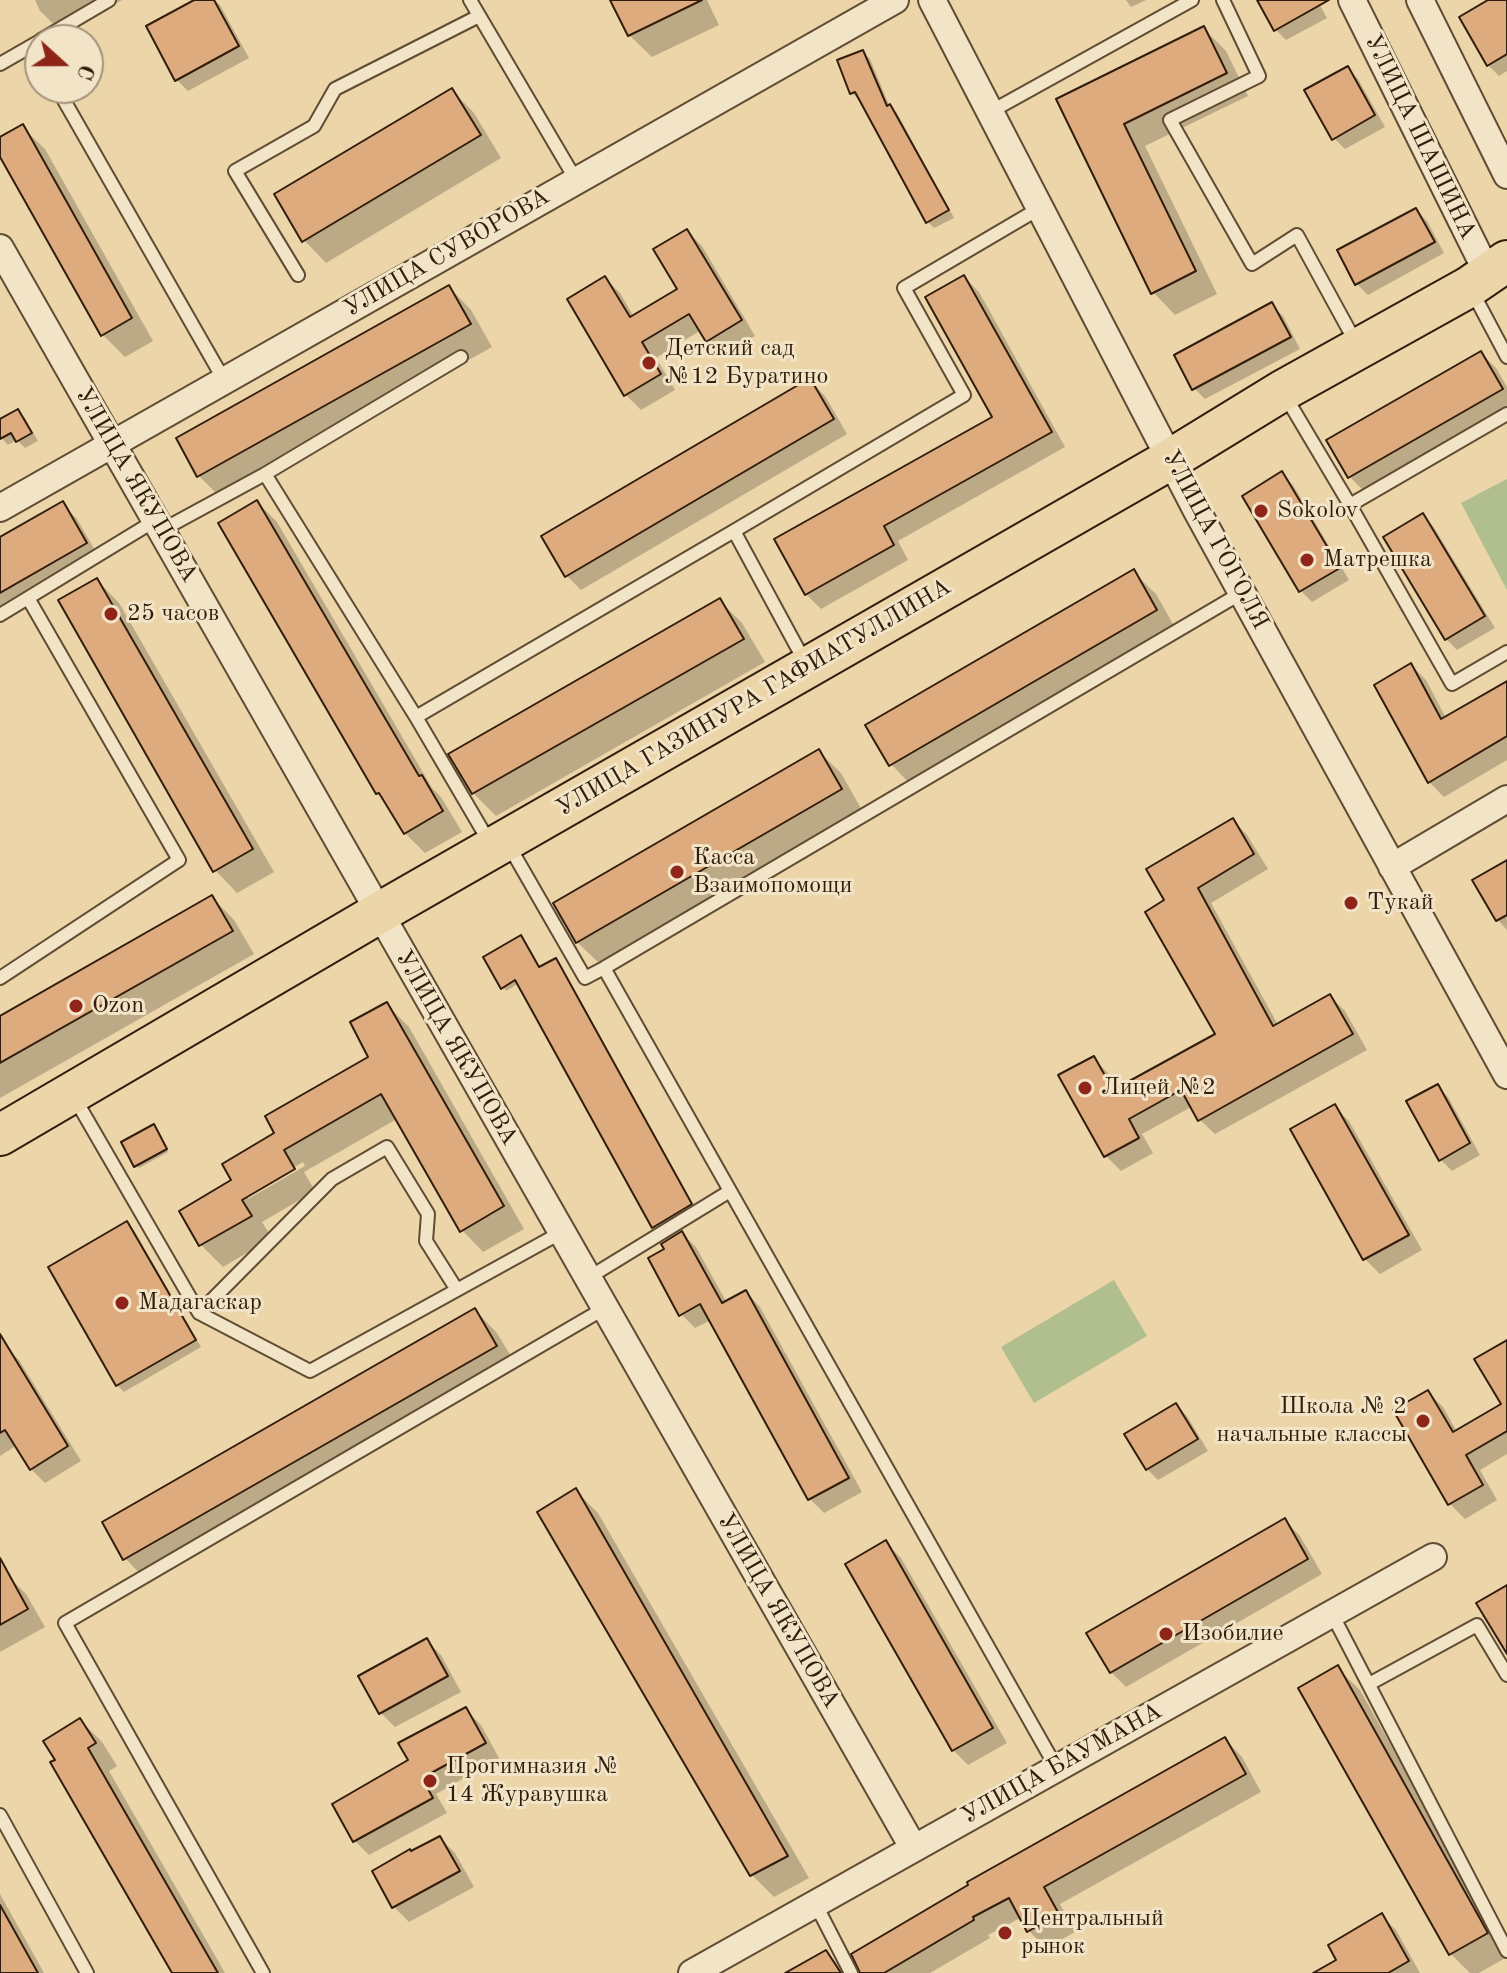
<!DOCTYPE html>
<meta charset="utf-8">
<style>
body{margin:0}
#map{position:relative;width:1507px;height:1973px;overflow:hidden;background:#ebd5a9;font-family:"Old Standard TT",serif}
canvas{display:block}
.north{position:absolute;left:24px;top:24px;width:80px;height:80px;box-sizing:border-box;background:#f2e4c7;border:2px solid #a5947c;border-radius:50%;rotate:111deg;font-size:22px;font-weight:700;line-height:32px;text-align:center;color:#311d0c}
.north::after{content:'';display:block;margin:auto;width:28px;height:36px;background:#8f2418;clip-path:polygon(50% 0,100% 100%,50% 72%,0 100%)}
</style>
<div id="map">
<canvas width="1507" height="1973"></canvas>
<div class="north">С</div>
</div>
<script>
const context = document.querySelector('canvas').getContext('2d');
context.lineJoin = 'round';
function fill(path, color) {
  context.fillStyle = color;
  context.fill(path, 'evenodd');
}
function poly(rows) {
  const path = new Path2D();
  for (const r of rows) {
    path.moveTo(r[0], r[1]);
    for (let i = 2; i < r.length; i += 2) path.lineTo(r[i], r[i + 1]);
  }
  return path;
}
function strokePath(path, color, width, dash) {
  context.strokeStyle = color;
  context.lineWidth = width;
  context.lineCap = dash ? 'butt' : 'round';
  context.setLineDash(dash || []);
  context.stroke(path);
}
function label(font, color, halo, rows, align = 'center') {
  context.font = font + ' "Old Standard TT",serif';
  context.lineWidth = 6;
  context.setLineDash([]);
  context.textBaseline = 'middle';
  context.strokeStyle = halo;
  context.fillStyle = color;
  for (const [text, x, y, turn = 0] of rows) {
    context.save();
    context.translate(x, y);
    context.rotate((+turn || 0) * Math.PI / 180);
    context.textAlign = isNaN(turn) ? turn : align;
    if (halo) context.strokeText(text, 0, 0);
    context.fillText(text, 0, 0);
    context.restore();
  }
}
fill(poly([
 [1507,479,1507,590,1461,503],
 [1114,1280,1147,1336,1034,1403,1001,1347]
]), '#b1be8d');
fill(poly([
 [35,0,122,0,63,33,40,11],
 [198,0,215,0,220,5,249,58,188,91,177,80],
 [613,0,707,0,719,25,652,57,629,35],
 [1126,0,1146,0,1131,7],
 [1259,0,1317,0,1327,18,1286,40,1275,29],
 [1493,0,1507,0,1507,71,1499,76,1488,65],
 [1203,28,1226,51,1248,96,1145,146,1217,294,1175,315,1153,292,1059,100],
 [863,52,870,59,889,105,897,113,954,218,934,228,927,221,861,99,859,100,852,93],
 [1347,68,1358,79,1385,127,1345,149,1334,138],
 [452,90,474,113,501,158,326,263,304,240],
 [22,127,45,149,153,341,125,357,103,335,0,153,0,139],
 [1416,210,1427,221,1444,253,1368,295,1357,284],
 [687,231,702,246,755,336,722,356,707,341,701,330,656,358,675,390,641,410,626,395,570,300,605,278,620,293,634,317,680,289],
 [964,277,979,292,1065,447,898,541,908,560,821,609,806,594,995,418],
 [449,287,471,310,492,347,221,498,199,476],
 [1272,305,1283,316,1300,349,1205,399,1194,388],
 [1481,353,1496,368,1507,387,1507,410,1365,492,1350,477,1329,441],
 [810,381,825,396,847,434,581,590,566,575],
 [18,411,25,418,38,441,25,448,17,440,8,445,0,436,0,421],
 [1282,474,1293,485,1349,580,1312,602,1301,591,1244,496],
 [257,502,277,522,432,788,441,797,462,832,425,853,405,833,386,801,378,793],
 [62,504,77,519,100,559,0,616,0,540],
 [1422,515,1433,526,1495,628,1457,650,1446,639,1385,538],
 [1133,572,1156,594,1178,633,913,787,891,764],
 [97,580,119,603,274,872,237,893,215,870],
 [720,601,742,623,765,662,496,816,473,793],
 [1411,665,1426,680,1446,718,1507,683,1507,760,1444,797,1429,782],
 [818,751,841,773,863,812,600,964,577,942],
 [1233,820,1247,835,1268,869,1211,903,1278,1025,1330,996,1345,1011,1367,1050,1215,1134,1200,1120,1193,1106,1142,1134,1153,1153,1121,1171,1106,1156,1061,1076,1093,1058,1108,1073,1118,1090,1217,1034,1167,901],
 [1507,862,1507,930,1498,920],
 [212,897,234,920,254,954,0,1098,0,1018],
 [486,958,540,969,559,963,694,1208,657,1230,654,1227,519,983,506,991],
 [387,1005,409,1027,524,1229,483,1252,462,1230,397,1119,304,1172,315,1191,262,1222,272,1238,223,1267,201,1245,182,1212,234,1181,277,1134,371,1057],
 [303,1162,305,1166,248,1199,248,1194],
 [1437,1086,1448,1097,1480,1155,1452,1171,1441,1160],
 [1334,1106,1349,1121,1422,1250,1380,1274,1365,1259],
 [156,1129,168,1152,139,1168,136,1165],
 [127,1223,134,1230,201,1347,124,1392,117,1385],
 [682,1233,696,1247,727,1303,746,1292,760,1307,862,1492,824,1513,810,1499,711,1320,695,1328,681,1314,666,1250],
 [475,1310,497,1333,518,1368,147,1581,125,1558],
 [0,1337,6,1347,19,1360,81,1461,45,1483,31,1469,17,1445,0,1456],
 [1507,1342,1507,1454,1480,1470,1497,1500,1465,1519,1450,1504,1396,1411,1428,1392,1443,1407,1457,1432,1503,1405],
 [1176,1405,1187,1416,1208,1451,1158,1480,1147,1469],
 [576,1491,598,1513,809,1878,774,1897,752,1875],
 [1285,1521,1300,1536,1322,1574,1126,1687,1111,1672],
 [886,1543,901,1558,1007,1743,968,1765,953,1750],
 [8,1576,26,1594,45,1627,0,1652,0,1581],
 [426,1640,441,1655,461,1692,395,1727,380,1712],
 [1337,1668,1360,1690,1507,1953,1507,1957,1479,1973,1470,1973,1451,1954,1300,1689],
 [466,1710,481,1725,499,1758,436,1794,447,1813,369,1855,354,1840,410,1761],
 [80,1720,102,1742,117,1766,109,1771,225,1973,174,1973,57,1761],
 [1225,1739,1242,1757,1261,1792,1060,1904,1075,1932,1046,1948,1029,1931,1022,1917,988,1935,990,1938,930,1973,861,1973],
 [440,1838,455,1853,474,1887,409,1922,394,1907,375,1872],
 [0,1894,44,1973,0,1973],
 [1382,1916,1396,1930,1420,1973,1317,1973,1339,1961],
 [826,1952,847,1973,789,1973]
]), '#0003');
const building = poly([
 [194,0,214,0,239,46,175,81,146,26,194,0],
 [610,0,702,0,628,36,610,0],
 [1257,0,1329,0,1274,31,1257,0],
 [1488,0,1507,0,1507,54,1487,66,1459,17,1488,0],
 [1204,26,1227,73,1124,124,1196,271,1151,294,1056,99,1204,26],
 [863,50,887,106,890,104,949,210,926,223,855,92,850,94,837,60,863,50],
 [1348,66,1375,115,1332,140,1304,90,1348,66],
 [452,88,481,135,302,242,274,194,452,88],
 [23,124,132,318,101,336,0,157,0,137,23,124],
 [1416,208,1435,242,1355,285,1337,250,1416,208],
 [687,229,742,320,706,342,689,314,642,342,661,374,624,396,567,299,605,276,630,317,677,289,653,249,687,229],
 [964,275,1052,432,884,526,894,545,805,595,774,539,992,417,925,297,964,275],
 [449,285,471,324,197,477,176,438,449,285],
 [1272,302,1291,337,1192,390,1174,355,1272,302],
 [1481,351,1503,389,1348,478,1326,440,1481,351],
 [810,378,834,419,565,577,541,536,810,378],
 [18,409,32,433,16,442,11,433,0,439,0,419,18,409],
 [1282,471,1340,568,1299,592,1242,496,1282,471],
 [257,500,419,776,422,775,443,811,404,834,379,793,376,794,218,523,257,500],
 [63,501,87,543,0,593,0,537,63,501],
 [1423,513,1485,616,1445,640,1383,537,1423,513],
 [1134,569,1157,610,889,766,865,725,1134,569],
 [97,578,253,849,213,872,58,600,97,578],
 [720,598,744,639,472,794,448,754,720,598],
 [1411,663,1441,719,1507,681,1507,736,1428,783,1374,685,1411,663],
 [819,749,842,789,576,943,553,903,819,749],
 [1233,818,1254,854,1198,888,1273,1026,1330,994,1353,1034,1198,1121,1181,1090,1129,1119,1139,1138,1104,1157,1058,1075,1094,1056,1113,1090,1215,1034,1145,912,1164,900,1146,869,1233,818],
 [1507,860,1507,915,1496,921,1472,880,1507,860],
 [212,895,233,931,0,1063,0,1016,212,895],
 [521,935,539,967,556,958,692,1204,652,1228,515,980,501,989,483,957,521,935],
 [387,1002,504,1206,460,1232,381,1094,284,1150,295,1169,242,1200,252,1216,199,1246,179,1211,231,1180,222,1164,274,1133,265,1116,368,1057,350,1022,387,1002],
 [1438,1084,1470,1143,1439,1161,1406,1101,1438,1084],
 [1335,1104,1409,1235,1363,1260,1290,1129,1335,1104],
 [154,1124,167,1149,134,1167,121,1142,154,1124],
 [127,1221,196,1340,116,1386,48,1267,127,1221],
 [682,1231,722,1303,746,1290,849,1478,808,1500,700,1304,679,1316,648,1258,664,1249,661,1244,682,1231],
 [475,1308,497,1346,123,1560,102,1522,475,1308],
 [0,1334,68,1446,30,1470,5,1430,0,1433,0,1334],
 [1507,1340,1507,1431,1466,1455,1483,1485,1448,1505,1393,1410,1428,1390,1453,1432,1501,1404,1474,1359,1507,1340],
 [1176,1403,1198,1439,1146,1470,1124,1434,1176,1403],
 [576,1488,788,1856,750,1876,537,1512,576,1488],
 [1285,1518,1308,1559,1110,1673,1086,1633,1285,1518],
 [886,1540,993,1728,952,1751,845,1564,886,1540],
 [0,1558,28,1609,0,1625,0,1558],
 [1507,1585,1507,1654,1476,1603,1507,1585],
 [427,1638,448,1676,379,1714,358,1676,427,1638],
 [1338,1665,1488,1933,1449,1955,1298,1688,1338,1665],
 [466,1707,486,1743,422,1778,433,1798,353,1842,332,1804,408,1760,398,1743,466,1707],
 [80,1718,96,1743,88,1748,218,1973,172,1973,50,1762,55,1760,43,1741,80,1718],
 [1225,1737,1246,1774,1044,1887,1059,1914,1027,1932,1009,1898,973,1917,974,1920,884,1973,860,1973,851,1954,968,1885,967,1882,1225,1737],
 [440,1836,460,1871,392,1908,372,1871,410,1849,411,1851,440,1836],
 [0,1905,38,1973,0,1973,0,1905],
 [1382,1913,1409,1961,1388,1973,1313,1973,1336,1960,1328,1945,1382,1913],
 [826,1950,841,1973,785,1973,826,1950]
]);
fill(building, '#deab7f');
strokePath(building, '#311d0c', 2);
const lane = poly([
 [470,0,576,180],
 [1223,0,1259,76,1170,120,1252,264,1297,235,1356,343],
 [41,40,109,0],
 [0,64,40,41],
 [57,88,224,380],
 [990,112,1192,0],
 [298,275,235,171,314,126,335,89,479,16],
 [1473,293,1507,357],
 [1284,394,1350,505],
 [1507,414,1350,505,1452,684,1507,652],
 [265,474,461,357],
 [162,530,265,474,416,717],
 [0,615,156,520],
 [805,662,734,531,964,395,904,288,1040,208],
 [508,844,585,978,604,968],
 [491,845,416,717,734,531],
 [0,978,179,860,28,598],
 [74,1097,199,1313],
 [588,1278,730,1191],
 [457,1290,426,1241,428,1214,387,1147,332,1179,199,1313,310,1371,562,1232],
 [1332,1614,1507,1951],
 [1369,1684,1477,1625,1507,1675],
 [1056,1767,604,968,1243,592],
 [0,1815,87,1973],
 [815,1903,851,1973],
 [263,1973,65,1623,605,1308]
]);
const street = poly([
 [932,0,1197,511,1507,1075],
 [1352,0,1488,274],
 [1420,0,1507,175],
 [0,248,913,1847],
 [0,508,895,0],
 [1392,867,1507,799],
 [692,1973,1433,1557]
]);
const primary = poly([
 [0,1135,379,913,1171,459,1282,391,1469,287,1507,261]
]);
strokePath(lane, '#604b33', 16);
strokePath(street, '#604b33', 30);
strokePath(primary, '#311d0c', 44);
strokePath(lane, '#f2e4c7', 12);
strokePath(street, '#f2e4c7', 26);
strokePath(primary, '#ebd5a9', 40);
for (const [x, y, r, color] of [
 [649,363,8,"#8f2418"],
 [1261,511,8,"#8f2418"],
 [1307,560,8,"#8f2418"],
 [111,614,8,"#8f2418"],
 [677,872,8,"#8f2418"],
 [1351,903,8,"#8f2418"],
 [76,1006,8,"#8f2418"],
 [1085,1088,8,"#8f2418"],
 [122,1303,8,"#8f2418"],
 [1423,1421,8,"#8f2418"],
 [1166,1634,8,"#8f2418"],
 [430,1781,8,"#8f2418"],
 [1005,1933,8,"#8f2418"]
]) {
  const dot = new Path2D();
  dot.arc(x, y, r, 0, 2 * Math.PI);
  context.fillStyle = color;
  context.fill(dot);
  strokePath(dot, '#f2e4c7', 3);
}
label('24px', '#311d0c', '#f2e4c7', [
 ["УЛИЦА ШАШИНА",1420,137,64],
 ["УЛИЦА СУВОРОВА",447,253,-30],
 ["УЛИЦА ЯКУПОВА",136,485,60],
 ["УЛИЦА ГОГОЛЯ",1215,540,62],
 ["УЛИЦА ГАЗИНУРА ГАФИАТУЛЛИНА",754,698,-30],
 ["УЛИЦА ЯКУПОВА",456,1048,60],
 ["УЛИЦА ЯКУПОВА",778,1611,60],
 ["УЛИЦА БАУМАНА",1062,1764,-29]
]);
label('24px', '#311d0c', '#f2e4c7', [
 ["Детский сад",665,349],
 ["№12 Буратино",665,377],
 ["Sokolov",1277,511],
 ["Матрешка",1323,560],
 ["25 часов",127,614],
 ["Касса",693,858],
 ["Взаимопомощи",693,886],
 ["Тукай",1367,903],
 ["Ozon",92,1006],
 ["Лицей №2",1101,1088],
 ["Мадагаскар",138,1303],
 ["Школа № 2",1407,1407,"right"],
 ["начальные классы",1407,1435,"right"],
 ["Изобилие",1182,1634],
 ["Прогимназия №",446,1767],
 ["14 Журавушка",446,1795],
 ["Центральный",1021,1919],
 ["рынок",1021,1947]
], 'left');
</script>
